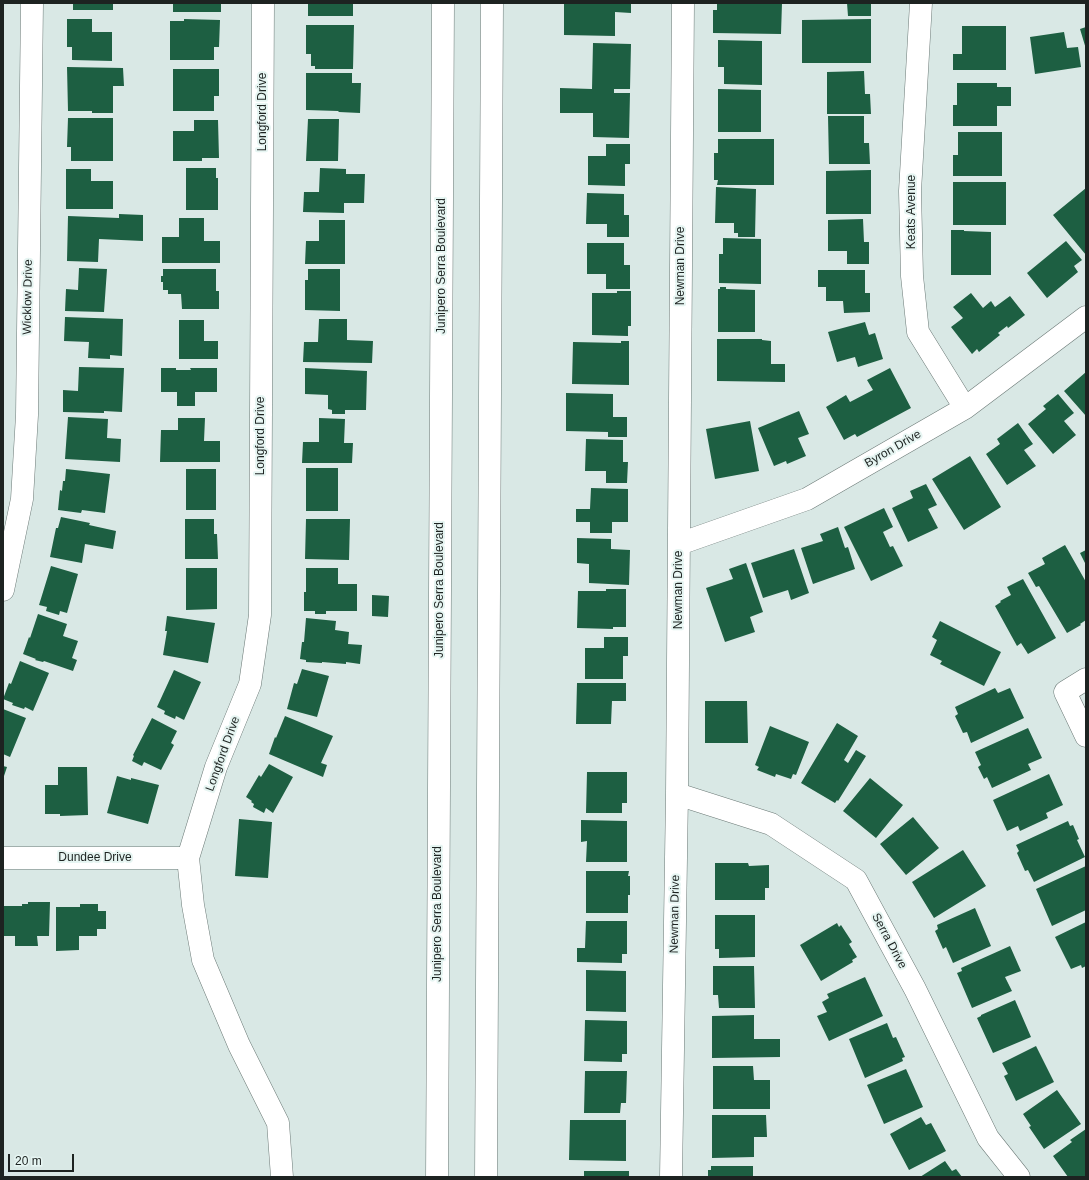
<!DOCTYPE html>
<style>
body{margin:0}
#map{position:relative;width:1089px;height:1180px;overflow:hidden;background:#d9e8e5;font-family:Helvetica,sans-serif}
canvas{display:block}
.frame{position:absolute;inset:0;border:4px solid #1d2321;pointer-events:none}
.scale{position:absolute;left:8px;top:1154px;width:66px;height:18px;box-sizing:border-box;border:2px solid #1d2321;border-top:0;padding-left:5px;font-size:12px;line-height:14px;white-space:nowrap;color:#1d2321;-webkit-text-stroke:3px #e6f5f2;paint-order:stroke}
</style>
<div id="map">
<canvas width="1089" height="1180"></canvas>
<div class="frame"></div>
<div class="scale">20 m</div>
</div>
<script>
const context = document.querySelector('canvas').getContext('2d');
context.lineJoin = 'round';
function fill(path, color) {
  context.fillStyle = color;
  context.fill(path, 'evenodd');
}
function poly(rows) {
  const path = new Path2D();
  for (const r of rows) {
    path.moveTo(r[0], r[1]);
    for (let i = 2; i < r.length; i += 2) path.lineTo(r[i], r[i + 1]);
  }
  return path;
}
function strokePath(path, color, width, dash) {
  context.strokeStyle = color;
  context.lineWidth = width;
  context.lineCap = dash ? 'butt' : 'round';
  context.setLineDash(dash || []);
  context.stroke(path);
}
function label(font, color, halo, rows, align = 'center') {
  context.font = font + ' Helvetica,sans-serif';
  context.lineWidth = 4;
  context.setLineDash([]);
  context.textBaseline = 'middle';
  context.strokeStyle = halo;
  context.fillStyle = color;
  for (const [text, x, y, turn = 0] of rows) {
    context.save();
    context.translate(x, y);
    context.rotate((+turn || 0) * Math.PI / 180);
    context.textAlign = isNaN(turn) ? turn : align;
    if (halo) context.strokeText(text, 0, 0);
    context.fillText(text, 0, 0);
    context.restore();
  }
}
fill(poly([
 [73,3,113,3,113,10,73,10],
 [173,3,221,3,221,12,173,12],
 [308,3,353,3,353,16,308,16],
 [564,3,631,3,631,13,615,12,615,36,564,35],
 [717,3,782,3,781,34,713,33,713,10,717,10],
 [847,3,871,3,871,16,848,16],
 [67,19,92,19,92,32,112,32,112,61,72,60,72,47,67,47],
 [184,19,220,20,219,47,214,47,214,60,170,60,170,21,184,21],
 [871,19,871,63,802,63,802,20],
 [306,25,354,25,353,69,315,69,315,66,311,66,311,54,306,54],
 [962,26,1006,26,1006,70,953,70,953,54,962,54],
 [1086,27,1086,49,1080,29],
 [1064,32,1067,48,1078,47,1081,67,1035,74,1030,37],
 [718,40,762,41,762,85,724,84,724,67,718,67],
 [593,43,631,44,630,89,614,89,614,93,630,93,629,138,593,137,593,113,560,113,560,88,592,89],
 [67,67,123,68,124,86,113,86,113,113,92,113,92,111,68,111],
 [173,69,219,69,219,96,214,96,214,111,173,111],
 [864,71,865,94,870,94,871,114,827,114,827,72],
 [306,73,352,73,352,83,361,83,360,113,339,112,338,111,306,110],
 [957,83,997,83,997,87,1011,87,1011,106,997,106,997,126,953,126,953,105,957,105],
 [718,89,761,90,761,132,718,132],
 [828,116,864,116,864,143,869,143,870,164,829,164],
 [68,118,113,118,113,161,71,161,71,147,67,147],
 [308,119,339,119,338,161,306,161],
 [194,120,218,120,219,158,202,158,202,161,173,161,173,131,194,131],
 [958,132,1002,132,1002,176,953,176,953,155,958,155],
 [718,139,774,139,774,185,717,185,718,180,714,180,714,153,718,153],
 [606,144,630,144,630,164,625,164,625,186,588,185,588,156,606,156],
 [186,168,216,168,216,178,218,178,218,210,186,210],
 [320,168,346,169,346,174,365,174,364,203,344,203,344,213,303,212,304,192,319,192],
 [66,169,91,169,91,181,113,181,113,209,66,209],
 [871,170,871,214,826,214,826,171],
 [953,182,1006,182,1006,225,953,225],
 [716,187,756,189,755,237,738,237,738,233,734,233,734,223,715,223],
 [1086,188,1086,255,1053,215],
 [587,193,624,194,624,215,629,215,629,237,607,237,607,224,586,224],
 [119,214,143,215,143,241,99,239,98,262,67,261,68,216,119,218],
 [179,218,204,218,204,241,220,241,220,263,162,263,162,237,179,237],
 [863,219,864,242,869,242,869,264,847,264,847,251,828,251,828,220],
 [319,220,345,220,345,264,305,264,306,241,319,241],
 [951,230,964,230,964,231,991,232,991,275,951,275],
 [723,238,761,239,761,284,719,283,719,254,723,254],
 [1066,241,1082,260,1074,266,1078,272,1047,298,1027,273],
 [587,243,624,243,624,265,630,265,630,289,606,289,606,274,587,274],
 [79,268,107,269,104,312,65,311,66,289,78,290],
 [163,269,216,269,216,291,219,291,219,309,182,309,181,294,168,294,168,290,163,290,163,282,161,282,161,276,163,276],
 [308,269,340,269,340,311,305,310,305,280,308,280],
 [818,270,865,270,865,293,870,293,870,312,844,313,843,301,826,301,826,287,818,287],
 [720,287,726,287,726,289,755,290,755,332,718,332,718,289,720,289],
 [617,291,631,291,631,326,628,326,628,336,592,335,592,293,617,293],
 [971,293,983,308,991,301,995,307,1010,296,1025,315,1008,328,1007,326,998,333,1000,335,979,352,977,349,972,354,951,327,963,318,953,307],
 [65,317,123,319,122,356,110,355,110,359,88,358,89,342,64,341],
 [319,319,347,319,347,340,373,341,372,363,303,362,304,342,318,342],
 [179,320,204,320,204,341,218,341,218,359,179,359],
 [865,322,869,335,875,333,883,359,858,367,855,357,837,362,828,332],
 [717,339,762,339,762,340,771,341,771,364,785,364,785,382,717,381],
 [621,341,629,341,629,385,572,384,573,342,621,343],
 [79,367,124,368,122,412,104,411,104,413,63,412,63,390,78,391],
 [161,368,176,368,176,370,191,370,190,368,217,368,217,392,195,392,195,406,177,406,177,392,161,392],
 [305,368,367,371,366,410,345,410,345,414,332,414,332,410,328,409,328,395,305,394],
 [890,368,911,408,857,437,855,434,844,440,826,407,846,395,850,402,873,390,867,380],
 [1086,372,1086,416,1064,391],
 [566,393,613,394,613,417,627,417,627,437,608,437,608,432,566,431],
 [1058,394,1074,413,1064,421,1076,435,1053,454,1028,424,1046,409,1043,406],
 [799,411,809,434,798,438,806,456,787,464,786,461,774,466,758,428],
 [68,417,108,419,107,438,121,439,120,462,65,459],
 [178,418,205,418,204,441,220,441,220,462,160,462,161,430,178,430],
 [319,418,345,419,344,443,353,443,352,463,302,463,303,442,319,442],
 [750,421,759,471,715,479,706,429],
 [1018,423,1033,444,1024,450,1036,466,1007,485,986,454,1000,444,997,439],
 [586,439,623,440,623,462,628,462,627,483,606,483,606,471,585,471],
 [970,456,1001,507,964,530,932,479],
 [306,468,338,468,338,511,306,511],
 [66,469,110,474,105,513,82,510,81,513,58,510,60,490,62,491,63,481,65,481],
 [186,469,216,469,216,510,186,510],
 [926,484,937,505,928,509,938,528,908,542,892,508,913,498,910,491],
 [591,488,628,489,628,522,612,522,612,533,590,533,590,522,576,522,576,509,590,509],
 [884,508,893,527,883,532,890,547,893,546,903,566,871,581,844,527],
 [61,517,90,523,89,525,116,531,113,549,85,544,82,563,50,557,56,528,58,528],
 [185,519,214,519,214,534,217,534,218,559,185,559],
 [306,519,350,519,349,560,305,559],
 [838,527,845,548,848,547,855,569,813,584,801,548,823,541,820,534],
 [577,538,611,539,611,549,630,550,629,585,589,583,589,564,577,563],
 [1065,545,1086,582,1086,620,1080,624,1081,625,1067,633,1039,586,1036,587,1028,573,1045,564,1042,558],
 [794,549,809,593,791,600,788,590,763,598,751,563],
 [1086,550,1086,565,1080,553],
 [746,563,763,612,750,617,755,632,725,642,706,588,733,579,729,569],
 [51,566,78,574,67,613,60,611,59,615,46,611,47,607,39,605],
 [186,568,217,568,217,609,186,610],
 [306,568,338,568,338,584,357,584,357,611,326,611,326,614,315,614,315,611,304,611,304,592,306,592],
 [1023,579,1056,638,1028,654,1021,643,1017,646,995,606,1001,602,1000,601,1011,595,1007,587],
 [606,589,626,589,626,627,613,627,613,629,577,628,578,591,606,591],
 [372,595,389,596,388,617,372,616],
 [38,614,67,624,63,636,78,641,72,658,77,660,73,671,44,661,43,662,35,660,36,659,23,654,29,637,30,638],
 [167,616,215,623,208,663,163,655,167,631,165,631],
 [306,618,336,621,335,630,349,632,348,644,362,645,360,664,346,662,346,664,322,662,322,663,306,662,306,660,300,659,302,642,304,642],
 [940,621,1001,652,984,686,940,664,942,661,930,655,937,640,932,637],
 [604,637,628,637,628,656,623,656,623,679,585,679,585,648,604,648],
 [20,661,49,673,33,711,25,707,24,709,12,705,13,703,3,699,9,683,11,684],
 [302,669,329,676,317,717,287,709,294,683,297,684],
 [174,670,201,682,184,720,176,716,175,719,164,714,165,711,157,707],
 [577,683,626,683,626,701,612,701,611,724,576,724],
 [995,688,998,693,1010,688,1024,718,971,743,967,732,963,733,955,716,958,714,955,707],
 [705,701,747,701,748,743,705,743],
 [3,709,26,718,10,757,3,754],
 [285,716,333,736,321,763,327,765,323,777,269,754,275,737,276,738],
 [152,718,177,731,171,743,174,745,161,770,144,762,142,766,132,761,134,756,133,755],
 [837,723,858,736,844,760,848,763,856,750,866,756,838,801,837,800,835,803,801,783],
 [770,726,809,742,796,775,793,774,791,779,776,774,775,777,757,770,759,767,755,765],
 [1028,728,1042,758,1028,764,1031,770,992,788,987,777,984,779,978,767,981,765,975,752],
 [269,764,293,777,273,813,266,808,264,813,253,807,254,804,251,802,252,801,246,797,259,775,261,777],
 [3,766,7,767,3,779],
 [58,767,87,767,88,815,60,816,60,814,45,814,45,785,58,785],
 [587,772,627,772,627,803,622,803,622,813,586,813],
 [1049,774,1063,805,1046,813,1048,818,1020,831,1018,826,1007,831,993,800],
 [117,776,131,780,131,778,159,785,148,824,107,813],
 [870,778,903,805,876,838,843,811],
 [913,817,939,848,906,875,880,844],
 [239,819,272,822,268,878,235,876],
 [581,820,627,821,627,862,586,862,587,841,581,842],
 [1068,821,1070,826,1073,825,1079,839,1077,840,1085,857,1034,882,1028,870,1025,871,1017,853,1019,851,1016,845],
 [963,850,986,886,934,918,912,882],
 [715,863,748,863,749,866,769,865,769,888,765,888,765,900,715,900],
 [1086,866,1086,910,1052,926,1036,889],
 [586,871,629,871,628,876,630,876,630,895,628,895,628,913,586,913],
 [28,902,50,902,49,936,37,936,38,946,15,946,15,936,3,936,3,906,22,906,22,904,28,904],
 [80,904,98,904,98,911,106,911,106,929,97,929,97,936,79,936,79,950,56,951,56,907,80,907],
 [975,908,991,946,953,963,946,947,943,949,935,931,938,929,937,925],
 [715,915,755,915,755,957,719,958,719,949,715,949],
 [586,921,627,921,627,954,622,954,622,963,577,962,577,948,585,948],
 [1086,922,1086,966,1082,968,1081,965,1071,969,1055,937],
 [837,923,839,927,841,925,852,942,849,944,857,957,852,960,853,962,821,981,800,945],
 [1010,946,1021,971,1005,977,1012,991,972,1008,957,973,962,971,961,968],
 [713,966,754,966,755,1008,719,1008,718,995,713,995],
 [586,970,626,971,626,1012,586,1011],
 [865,977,883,1016,829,1041,817,1016,827,1012,822,1002,829,998,827,994],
 [1015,1000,1031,1037,993,1053,977,1018,981,1016,981,1015],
 [754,1015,754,1039,780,1039,780,1057,712,1058,712,1016],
 [585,1020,627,1021,627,1054,622,1054,622,1062,584,1061],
 [887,1023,893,1038,896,1037,905,1057,902,1058,903,1061,865,1078,849,1039],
 [1036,1046,1054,1082,1016,1101,1004,1076,1008,1074,1002,1063],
 [713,1066,753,1066,754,1080,770,1080,770,1109,713,1109],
 [906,1069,923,1107,884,1124,867,1085],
 [585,1071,627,1071,626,1103,621,1103,620,1113,584,1113],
 [1057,1090,1081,1124,1044,1149,1029,1127,1031,1126,1023,1114],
 [712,1115,766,1115,767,1137,754,1137,754,1157,712,1158],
 [921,1117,926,1125,931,1123,946,1151,909,1170,890,1134],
 [570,1120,626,1120,626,1161,569,1160],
 [1086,1129,1086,1177,1068,1177,1053,1156,1072,1142,1070,1140],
 [945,1161,952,1171,956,1169,962,1177,920,1177],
 [711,1166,753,1166,753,1177,708,1177,708,1170,711,1170],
 [584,1171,629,1171,629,1177,584,1177]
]), '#1d5f42');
const minor = poly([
 [263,3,260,615,250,684,216,767,188,858,193,905,203,960,239,1045,278,1123,282,1177],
 [921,3,910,191,912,276,918,332,965,408],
 [679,544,807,499,965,408,1086,317],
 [3,590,22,499,27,415,32,3],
 [1086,679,1065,692,1086,736],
 [677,794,771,824,856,880,915,989,988,1138,1019,1177],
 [3,858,188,858],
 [671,1177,677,794,683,3]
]);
const secondary = poly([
 [437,1177,443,3],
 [486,1177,492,3]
]);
strokePath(minor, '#6b7976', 23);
strokePath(secondary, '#6b7976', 23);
strokePath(minor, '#fff', 22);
strokePath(secondary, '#fff', 22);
label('12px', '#1d2321', '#e6f5f2', [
 ["Longford Drive",263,112,-90],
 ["Keats Avenue",912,212,-90],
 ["Junipero Serra Boulevard",442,266,-90],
 ["Newman Drive",681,266,-90],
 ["Wicklow Drive",28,297,-89],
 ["Longford Drive",261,436,-90],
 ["Byron Drive",893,449,-30],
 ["Junipero Serra Boulevard",440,590,-90],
 ["Newman Drive",679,590,-90],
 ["Longford Drive",223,754,-70],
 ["Dundee Drive",95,858],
 ["Junipero Serra Boulevard",438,914,-90],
 ["Newman Drive",675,914,-89],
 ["Serra Drive",889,941,62]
]);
</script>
